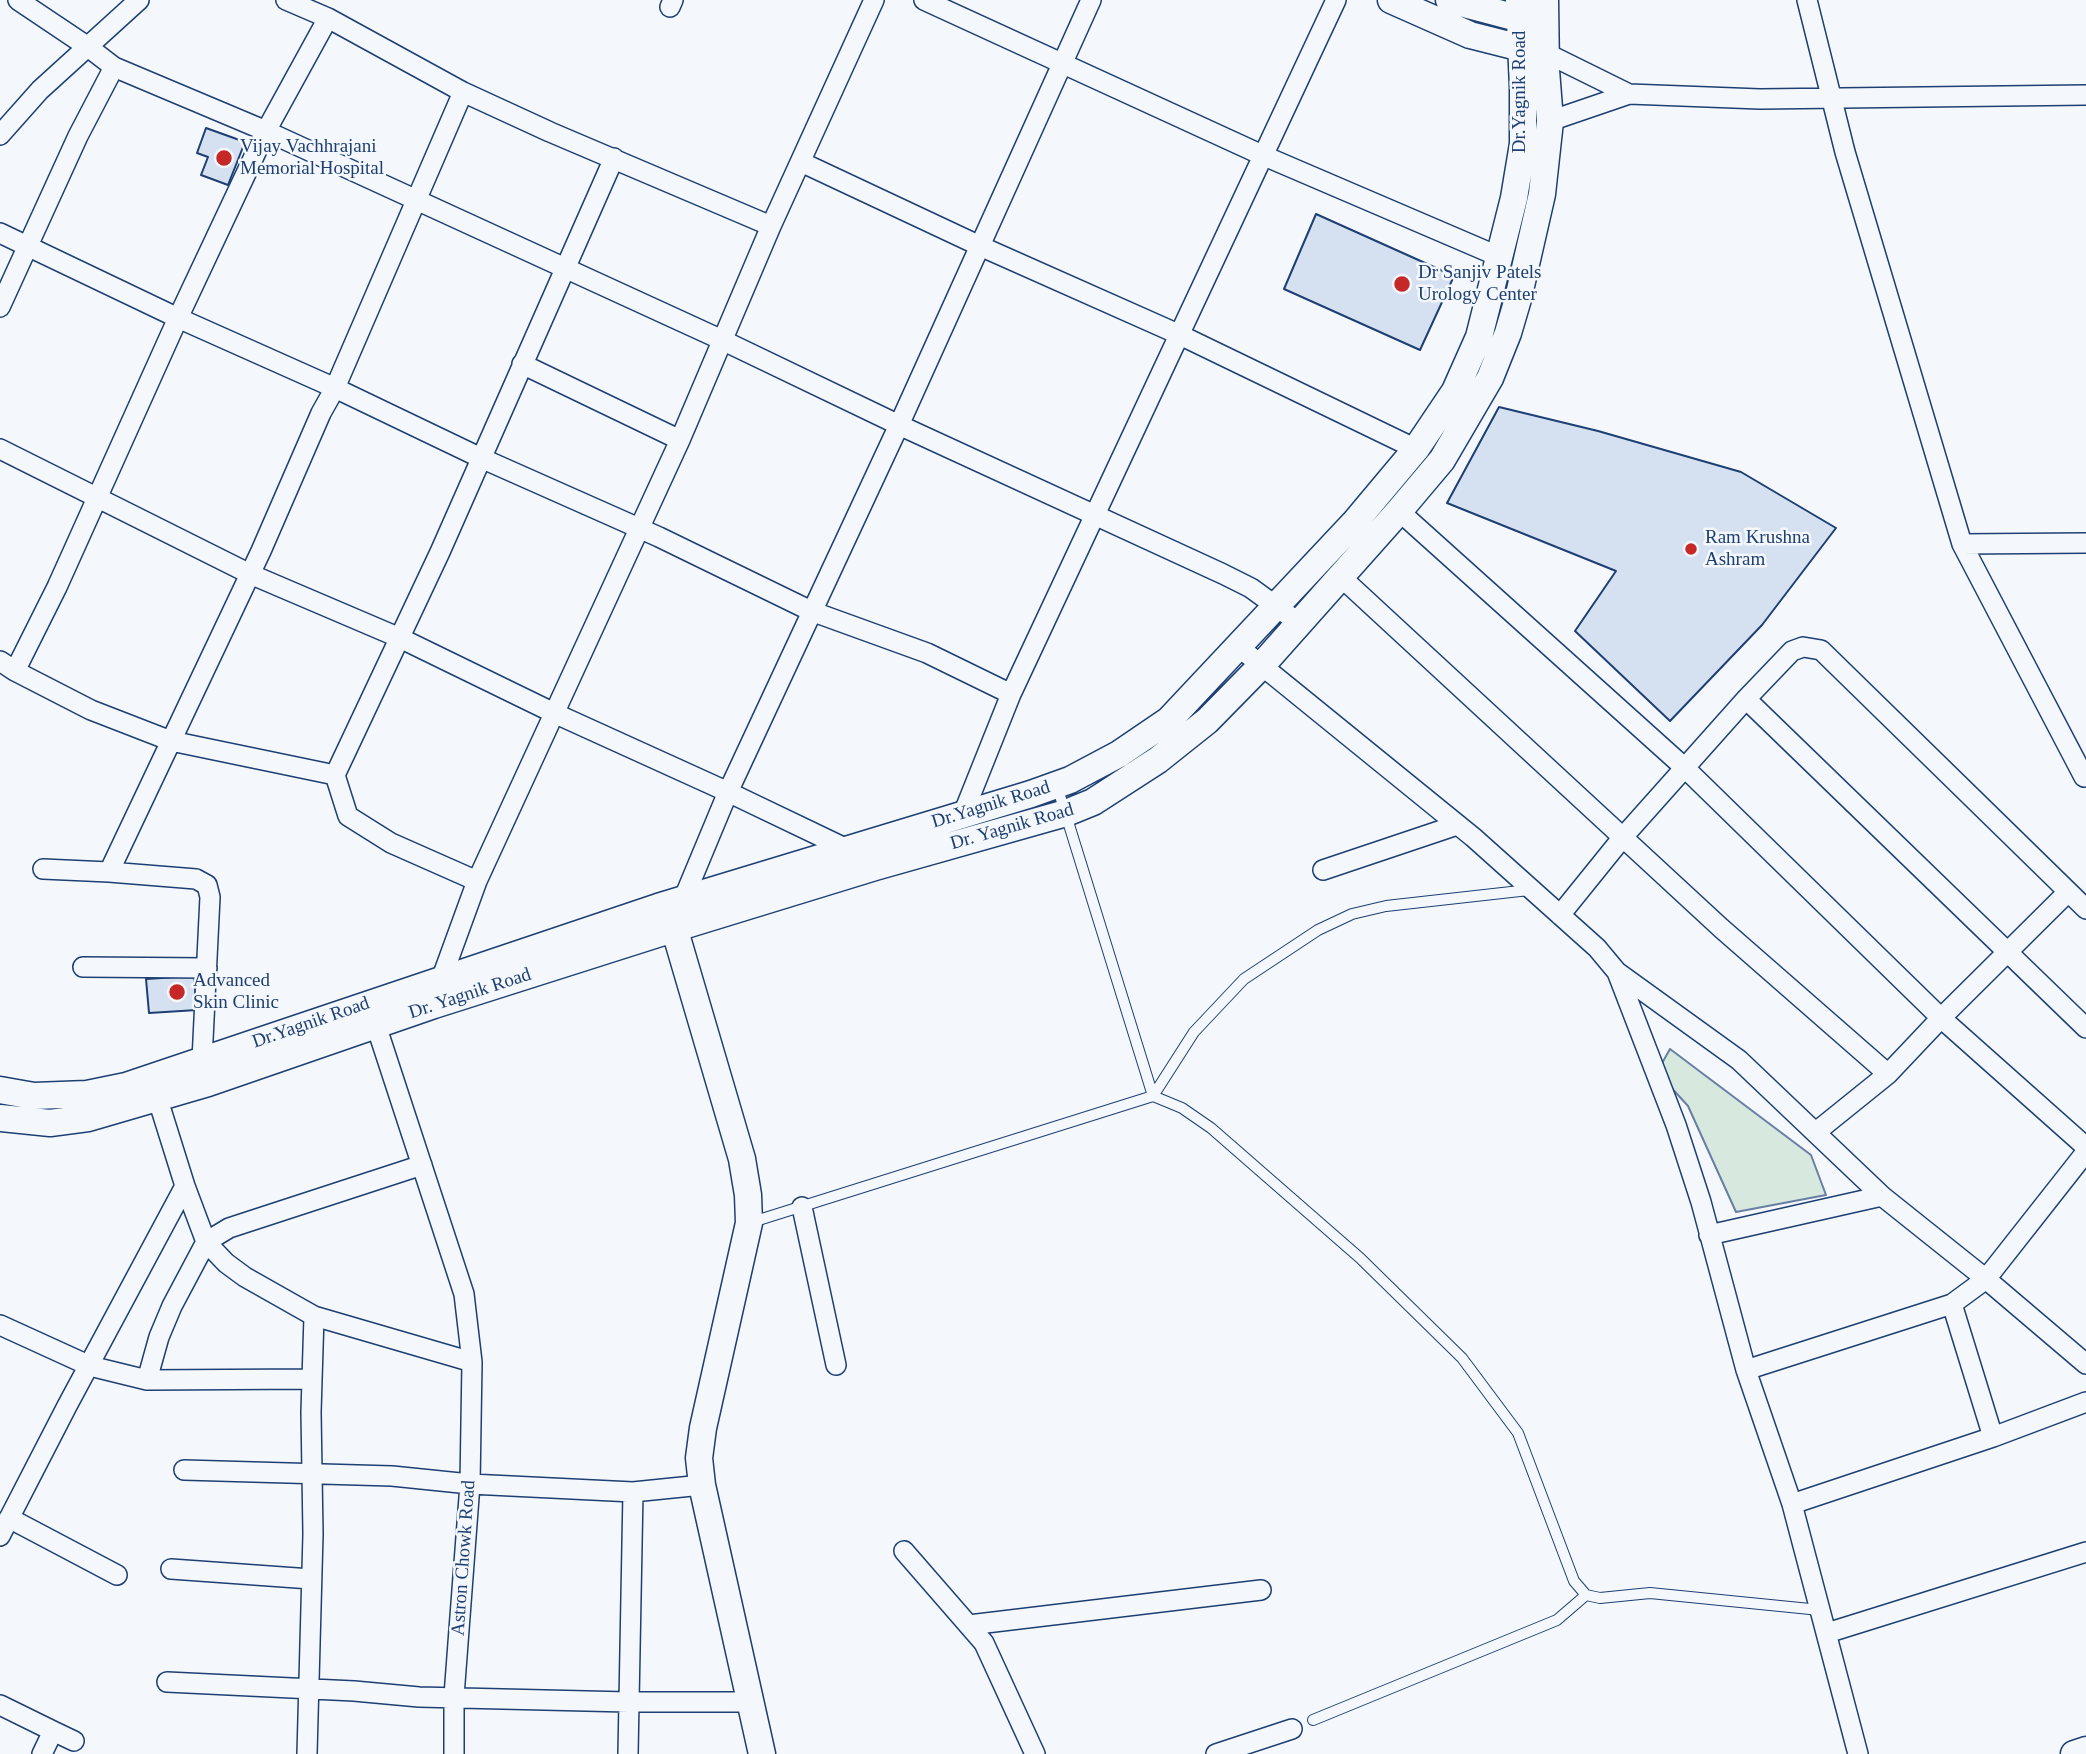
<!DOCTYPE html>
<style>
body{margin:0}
canvas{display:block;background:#f4f7fb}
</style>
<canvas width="2086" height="1754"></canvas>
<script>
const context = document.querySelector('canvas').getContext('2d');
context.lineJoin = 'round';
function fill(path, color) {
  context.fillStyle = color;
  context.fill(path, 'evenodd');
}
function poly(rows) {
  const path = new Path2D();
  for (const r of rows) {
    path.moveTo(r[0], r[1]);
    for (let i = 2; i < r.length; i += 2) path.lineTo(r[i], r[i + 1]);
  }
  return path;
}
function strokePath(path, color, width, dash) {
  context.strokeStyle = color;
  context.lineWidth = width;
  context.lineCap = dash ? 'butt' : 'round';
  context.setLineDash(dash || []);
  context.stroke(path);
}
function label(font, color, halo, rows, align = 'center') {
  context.font = font + ' "Times New Roman",serif';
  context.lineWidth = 5;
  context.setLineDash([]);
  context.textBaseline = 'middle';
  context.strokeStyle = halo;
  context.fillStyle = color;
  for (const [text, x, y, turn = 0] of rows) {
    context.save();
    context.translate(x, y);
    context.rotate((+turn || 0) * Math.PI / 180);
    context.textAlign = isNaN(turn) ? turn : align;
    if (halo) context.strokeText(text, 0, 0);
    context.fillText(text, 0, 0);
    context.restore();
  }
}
const green = poly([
 [1670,1049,1811,1155,1826,1195,1736,1212,1688,1106,1657,1072,1670,1049]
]);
fill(green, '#d7e8df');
strokePath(green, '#687fa3', 2);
const building = poly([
 [206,128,245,142,228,185,201,175,208,157,197,153,206,128],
 [1316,214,1454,276,1420,350,1284,289,1316,214],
 [1499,407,1598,431,1741,472,1836,528,1762,625,1670,721,1575,631,1616,571,1447,503,1499,407],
 [194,976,197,1010,149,1013,146,979,194,976]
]);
fill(building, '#d5e0f0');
strokePath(building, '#1d3f73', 2);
const lane = poly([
 [1057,786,1153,1096],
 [1153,1096,1194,1032,1244,979,1318,930,1352,914,1386,906,1529,890],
 [749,1223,1153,1096,1182,1108,1211,1128,1360,1258,1462,1358,1518,1433,1574,1581,1586,1595,1600,1598,1650,1593,1820,1610],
 [1313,1720,1557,1620,1586,1595]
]);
const street = poly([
 [18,0,88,47,114,67,266,131,722,340,899,425,1223,574,1251,588,1299,623],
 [286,0,328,18,463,92,550,132,771,226],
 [924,0,1262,155,1500,257],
 [1807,0,1845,152,1962,544,2084,777],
 [670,7,673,0],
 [1546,53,1629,94],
 [1550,121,1629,94,1760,99,2086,95],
 [0,135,40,90,139,0],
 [801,162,980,246,1178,334,1416,449],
 [0,233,178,318,335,388,481,458,659,537,811,611,927,653,1011,694],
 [0,307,78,136,114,67],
 [522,364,680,440],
 [0,449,250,574,400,638,554,713,728,792,847,849],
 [1399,511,1685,768,1941,1018,2086,1147],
 [1962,544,2086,543],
 [1341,577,1721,928,1888,1074],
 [1239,647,1473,837,1597,948,1617,972,1739,1060,1882,1196,1986,1279,2086,1364],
 [0,661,15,671,91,710,171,741,335,775,348,816,391,843,477,881],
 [15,671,57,587,178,318,266,131,328,18],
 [1746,699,2086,1028],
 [335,775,440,552,614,158],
 [963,814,1011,694,1336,0],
 [43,869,109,872],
 [1323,870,1457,825],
 [683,900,728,792,899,425,1091,0],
 [1560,915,1623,837,1746,699,1792,651,1803,647,1821,650,2086,909],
 [83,967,207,968],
 [1617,972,1676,1125,1701,1202,1746,1370,1792,1504,1858,1754],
 [438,988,477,881,680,440,771,226,874,0],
 [205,1070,202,1060,210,897,207,885,196,879,109,872,261,551,321,413,335,388,463,92],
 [1816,1132,1888,1074,1941,1018,2068,892],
 [185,1186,206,1242,226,1263,245,1277,314,1316,472,1362,464,1294,372,1013],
 [802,1207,836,1365],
 [1709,1235,1882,1196],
 [1952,1304,1993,1437],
 [0,1325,90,1366,147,1380,311,1379],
 [1746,1370,1952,1304,1986,1279,2086,1152],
 [147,1380,159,1337,172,1306,206,1242,229,1228,422,1165],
 [184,1470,392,1476,470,1484,633,1492,702,1485],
 [1792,1504,1993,1437,2086,1402],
 [9,1518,117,1575],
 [0,1536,67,1406,185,1186,154,1087],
 [904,1551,984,1643,1035,1754],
 [171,1569,311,1579],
 [969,1625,1261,1590],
 [1827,1633,2086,1552],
 [167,1682,354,1691,419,1697,628,1702,750,1702],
 [0,1705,53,1731],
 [42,1754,53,1731,74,1741],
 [307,1754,313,1534,311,1412,314,1316],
 [454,1754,454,1696,470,1484,472,1362],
 [628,1754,633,1492],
 [1216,1754,1292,1729]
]);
const secondary = poly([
 [1391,0,1470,35,1537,52],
 [1449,0,1536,23],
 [679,910,676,928,678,941,742,1159,748,1195,749,1223,703,1428,699,1458,702,1485,762,1754],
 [0,1090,34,1096,87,1094,126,1086,658,907,1031,794,1070,780,1119,754,1169,720,1354,523,1416,449,1455,391,1479,337,1514,198,1523,144,1523,87,1519,0],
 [0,1118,50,1123,88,1118,208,1083,434,1005,676,928,875,867,1066,813,1093,802,1158,760,1207,721,1262,665,1399,511,1442,460,1490,378,1508,333,1518,299,1542,194,1550,121,1546,70,1545,0],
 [2074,1754,2086,1750]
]);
strokePath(lane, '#1d3f73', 12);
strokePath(street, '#1d3f73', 22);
strokePath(secondary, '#1d3f73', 29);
strokePath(lane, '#f4f7fb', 10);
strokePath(street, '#f4f7fb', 19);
strokePath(secondary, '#f4f7fb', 26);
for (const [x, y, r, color] of [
 [224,158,9,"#c62828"],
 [1402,284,9,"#c62828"],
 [1691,549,7,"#c62828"],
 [177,992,9,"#c62828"]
]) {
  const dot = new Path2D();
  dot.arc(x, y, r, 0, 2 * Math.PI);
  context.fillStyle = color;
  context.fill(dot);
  strokePath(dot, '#f4f7fb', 2.5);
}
label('19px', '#1d3f73', '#f4f7fb', [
 ["Dr.Yagnik Road",1520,92,-90],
 ["Dr.Yagnik Road",991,805,-17],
 ["Dr. Yagnik Road",1012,827,-16],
 ["Dr. Yagnik Road",470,994,-18],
 ["Dr.Yagnik Road",311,1023,-19],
 ["Astron Chowk Road",464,1558,-86]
]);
label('19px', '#1d3f73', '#f4f7fb', [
 ["Vijay Vachhrajani",240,147],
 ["Memorial Hospital",240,169],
 ["Dr Sanjiv Patels",1418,273],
 ["Urology Center",1418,295],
 ["Ram Krushna",1705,538],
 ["Ashram",1705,560],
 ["Advanced",193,981],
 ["Skin Clinic",193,1003]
], 'left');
</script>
